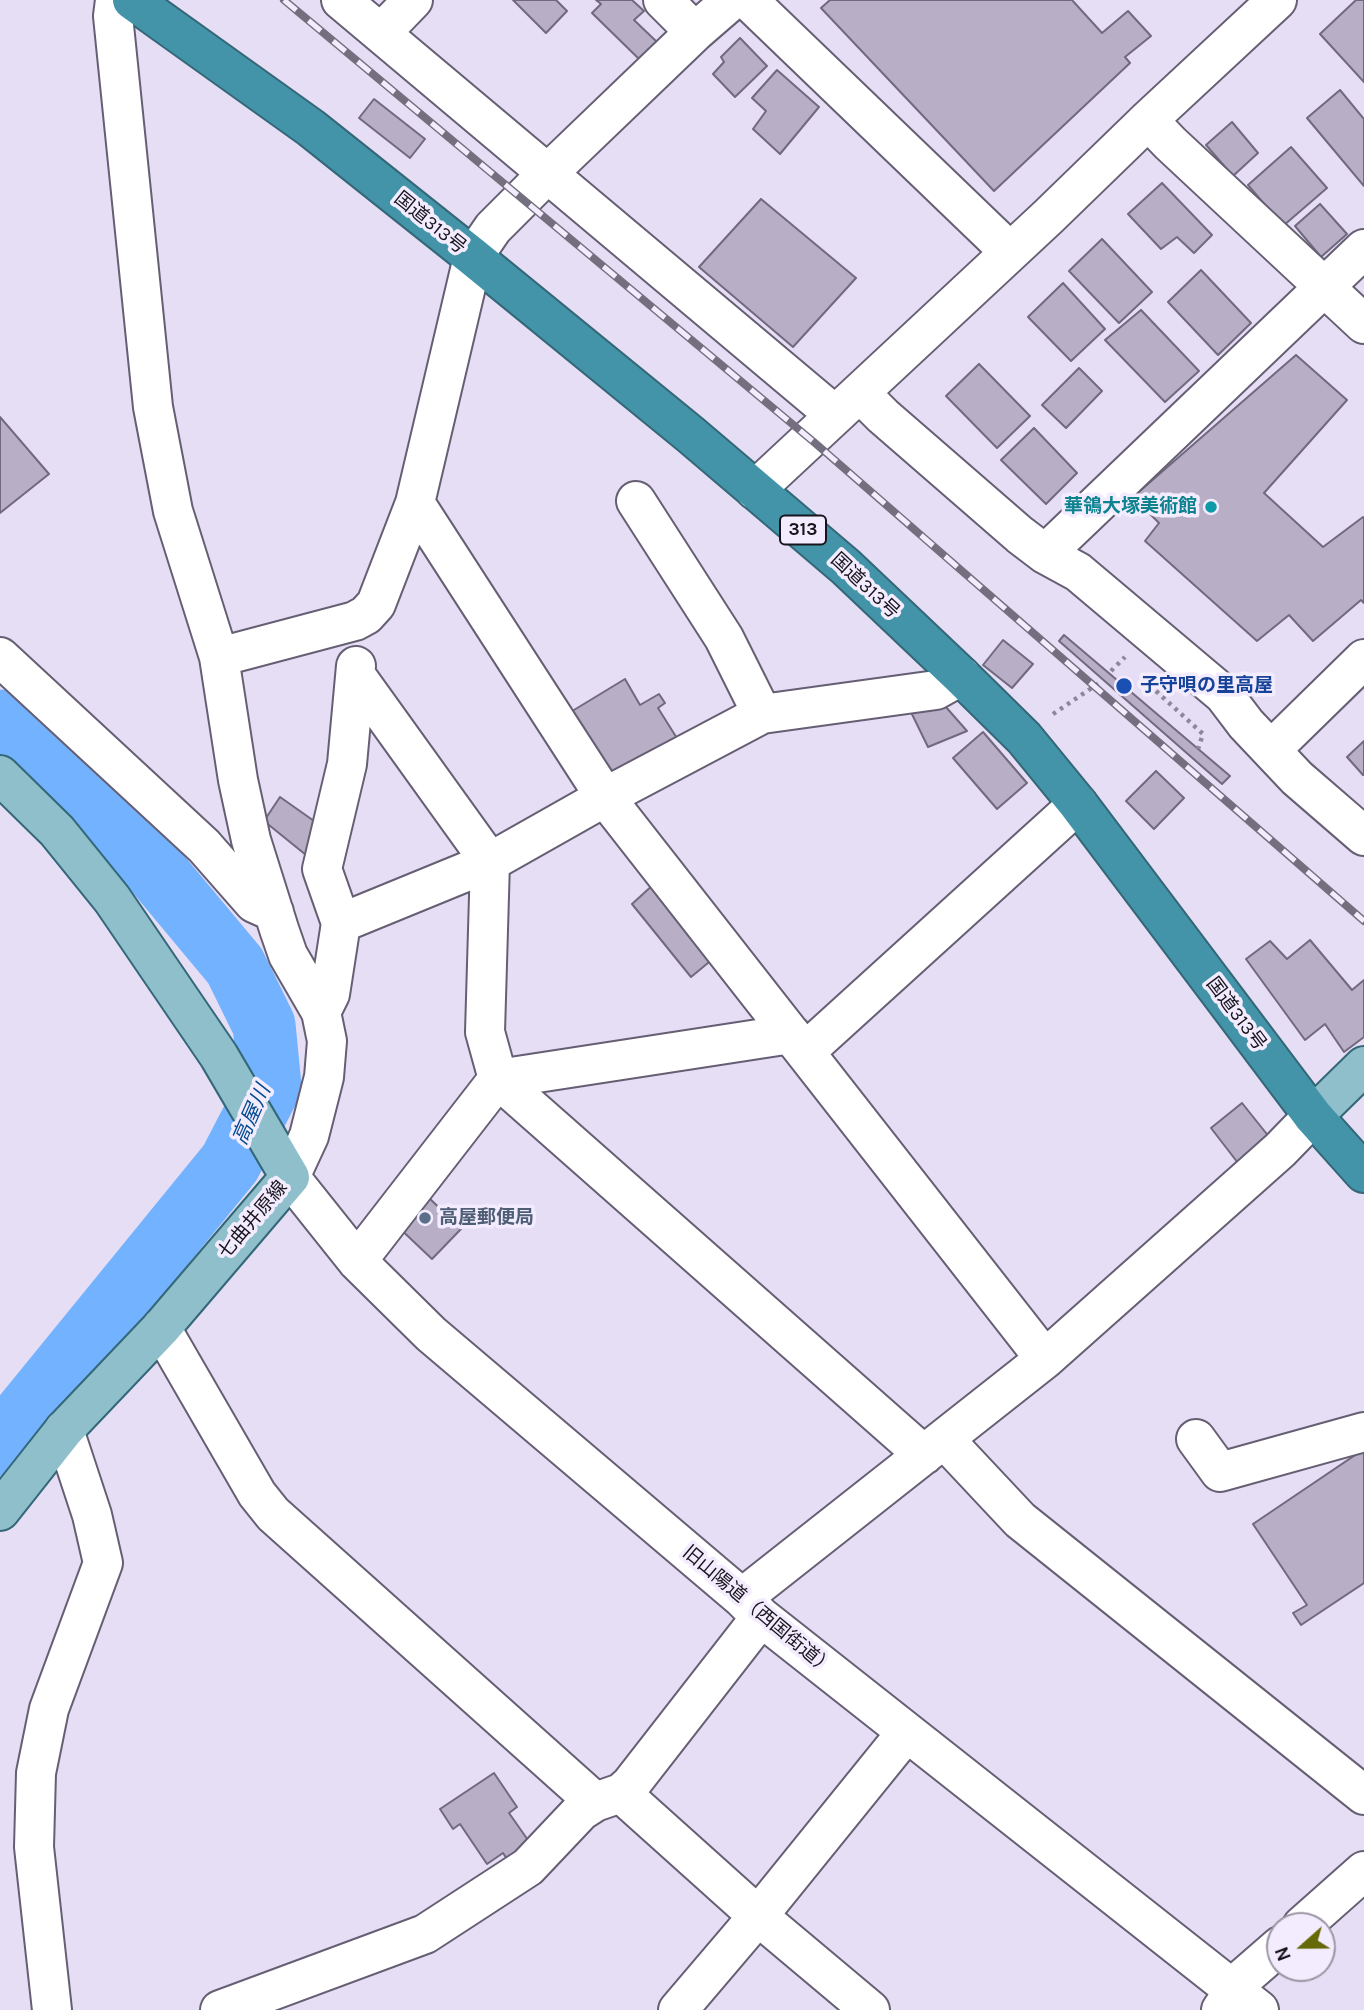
<!DOCTYPE html>
<meta charset="utf-8">
<style>
body{margin:0}
#map{position:relative;width:1364px;height:2010px;overflow:hidden;background:#e6def5;font-family:Karla,sans-serif}
canvas{display:block}
.north{position:absolute;left:1266px;top:1912px;width:70px;height:70px;box-sizing:border-box;background:#f3ecff;border:2px solid #9b96a4;border-radius:50%;rotate:249deg;font-size:19px;font-weight:700;line-height:28px;text-align:center;color:#17141c}
.north::after{content:'';display:block;margin:auto;width:24px;height:32px;background:#656908;clip-path:polygon(50% 0,100% 100%,50% 72%,0 100%)}
</style>
<div id="map">
<canvas width="1364" height="2010"></canvas>
<div class="north">N</div>
</div>
<script>
const context = document.querySelector('canvas').getContext('2d');
context.lineJoin = 'round';
function poly(rows) {
  const path = new Path2D();
  for (const r of rows) {
    path.moveTo(r[0], r[1]);
    for (let i = 2; i < r.length; i += 2) path.lineTo(r[i], r[i + 1]);
  }
  return path;
}
function strokePath(path, color, width, dash) {
  context.strokeStyle = color;
  context.lineWidth = width;
  context.lineCap = dash ? 'butt' : 'round';
  context.setLineDash(dash || []);
  context.stroke(path);
}
function fill(path, color) {
  context.fillStyle = color;
  context.fill(path, 'evenodd');
}
function label(font, color, halo, rows, align = 'center') {
  context.font = font + ' Karla,"Noto Sans JP",sans-serif';
  context.lineWidth = 7;
  context.setLineDash([]);
  context.textBaseline = 'middle';
  context.strokeStyle = halo;
  context.fillStyle = color;
  for (const [text, x, y, turn = 0] of rows) {
    context.save();
    context.translate(x, y);
    context.rotate((+turn || 0) * Math.PI / 180);
    context.textAlign = isNaN(turn) ? turn : align;
    if (halo) context.strokeText(text, 0, 0);
    context.fillText(text, 0, 0);
    context.restore();
  }
}
strokePath(poly([
 [0,721,120,828,235,966,264,1025,270,1086,230,1163,0,1445]
]), '#72b2fe', 63);
const building = poly([
 [513,0,556,0,567,11,546,33,513,0],
 [596,0,632,0,644,11,634,20,657,42,639,59,592,13,601,4,596,0],
 [830,0,1072,0,1102,33,1128,11,1151,36,1125,57,1130,63,994,191,821,8,830,0],
 [1356,0,1364,0,1364,82,1320,34,1356,0],
 [740,38,767,66,735,97,713,74,724,62,721,57,740,38],
 [777,70,819,107,780,154,753,129,766,111,752,98,777,70],
 [1340,90,1364,119,1364,186,1307,118,1340,90],
 [374,99,425,139,410,158,359,118,374,99],
 [1232,122,1258,153,1233,176,1206,145,1232,122],
 [1291,147,1327,188,1283,226,1248,185,1291,147],
 [1162,183,1212,235,1194,253,1177,237,1161,249,1128,214,1162,183],
 [761,199,856,278,793,347,699,267,761,199],
 [1320,204,1347,234,1321,257,1295,226,1320,204],
 [1102,239,1152,292,1119,323,1069,271,1102,239],
 [1201,270,1251,323,1218,355,1168,302,1201,270],
 [1063,283,1105,329,1071,361,1028,317,1063,283],
 [1141,310,1199,371,1165,402,1105,340,1141,310],
 [1296,355,1347,400,1264,493,1323,547,1363,517,1364,518,1364,603,1361,600,1313,641,1289,615,1257,641,1145,541,1159,523,1133,497,1296,355],
 [979,364,1030,416,997,448,946,396,979,364],
 [1079,368,1102,391,1066,428,1042,405,1079,368],
 [0,417,49,474,0,513,0,417],
 [1034,428,1077,473,1046,504,1001,460,1034,428],
 [1064,635,1230,776,1222,784,1059,641,1064,635],
 [1003,640,1033,664,1012,688,983,665,1003,640],
 [625,679,640,705,659,694,665,703,658,708,680,743,612,784,569,713,625,679],
 [938,698,967,731,928,747,908,706,938,698],
 [983,732,1027,783,997,809,953,758,983,732],
 [1364,741,1364,775,1363,775,1347,757,1364,741],
 [1156,771,1184,798,1154,829,1126,801,1156,771],
 [280,797,324,828,306,855,264,821,280,797],
 [654,884,714,958,691,977,632,904,654,884],
 [1310,940,1352,990,1364,980,1364,1037,1344,1052,1325,1024,1305,1040,1246,959,1270,941,1287,959,1310,940],
 [1242,1103,1270,1138,1238,1163,1211,1128,1242,1103],
 [423,1192,461,1229,432,1259,394,1223,423,1192],
 [1364,1449,1364,1583,1301,1625,1293,1613,1307,1605,1253,1524,1364,1449],
 [494,1773,517,1807,509,1813,530,1843,507,1859,503,1853,487,1864,460,1824,453,1829,440,1809,494,1773]
]);
fill(building, '#b8afc6');
strokePath(building, '#71697e', 2);
const minor = poly([
 [115,0,113,16,153,407,173,511,219,657,238,780,251,840,279,929,288,955,321,1012,327,1041,324,1077,309,1136,290,1177,357,1261,431,1334,742,1598,761,1617,1259,2010],
 [341,0,835,415],
 [663,0,695,32],
 [748,0,1010,252],
 [382,32,413,0],
 [1148,120,1170,143,1364,324],
 [860,393,883,416,1020,535,1045,554,1078,572,1224,695,1246,724,1297,778,1364,836],
 [755,490,1048,217,1148,120,1277,0],
 [636,501,724,638,762,714],
 [415,503,605,797,1045,1359],
 [1045,554,1364,249],
 [0,657,204,846,254,903,274,912],
 [219,657,355,621,366,615,376,604,415,503,473,257,493,228,547,174,695,32,732,0],
 [357,677,490,862,485,1032,498,1079,357,1261],
 [1272,749,1364,659],
 [341,923,490,862,605,797,762,714,936,690,961,676],
 [321,1012,330,994,341,923,322,869,347,764,356,666],
 [806,1051,1078,804],
 [498,1079,924,1455],
 [498,1079,791,1034],
 [161,1328,257,1494,273,1514,595,1802],
 [944,1439,1020,1520,1364,1795],
 [1196,1439,1220,1472,1364,1432],
 [742,1598,1045,1359,1280,1150,1313,1116],
 [621,1793,758,1916,870,2010],
 [1302,1926,1364,1871],
 [52,2010,34,1847,36,1773,49,1709,103,1563,92,1515,64,1430],
 [220,2010,425,1934,528,1867,581,1811,595,1802,621,1793,631,1784,761,1617],
 [678,2010,758,1916,906,1733],
 [1221,2010,1242,1979,1280,1946]
]);
const major = poly([
 [0,775,57,831,112,899,219,1056,290,1177,161,1328,64,1430,0,1511],
 [1313,1116,1364,1066]
]);
const highway = poly([
 [132,0,311,128,473,257,691,435,846,567,961,676,1024,738,1078,804,1313,1116,1364,1173]
]);
strokePath(minor, '#665f73', 42);
strokePath(major, '#346778', 42);
strokePath(highway, '#346778', 42);
strokePath(poly([
 [1111,671,1125,657],
 [1156,691,1203,734,1198,749],
 [1053,714,1099,683]
]), '#8d8797', 4.5, [3.5, 5]);
strokePath(minor, '#fff', 38);
strokePath(major, '#8ebfcb', 38);
strokePath(highway, '#4394a9', 38);
const rail = poly([
 [284,0,815,443,1364,921]
]);
strokePath(rail, '#746f7e', 8);
strokePath(rail, '#f3ecff', 5, [16]);
for (const [x, y, r, color] of [
 [1211,507,7,"#0f9aa8"],
 [1124,686,9,"#1a4fb4"],
 [425,1218,7,"#5c6f8a"]
]) {
  const dot = new Path2D();
  dot.arc(x, y, r, 0, 2 * Math.PI);
  context.fillStyle = color;
  context.fill(dot);
  strokePath(dot, '#f3ecff', 2.5);
}
for (const [x, y, w] of [
 [803,530,46]
]) {
  const box = new Path2D();
  box.roundRect(x - w / 2, y - 14.5, w, 29, 5);
  context.fillStyle = '#f3ecff';
  context.fill(box);
  strokePath(box, '#17141c', 2);
}
label('bold 18px', '#17141c', null, [
 ["313",803,530]
]);
label('19px', '#17141c', '#f3ecff', [
 ["国道313号",430,223,39],
 ["国道313号",865,586,43],
 ["国道313号",1236,1014,53],
 ["七曲井原線",253,1220,-50],
 ["旧山陽道（西国街道）",758,1611,40]
]);
label('bold 19px', '#0d838f', '#f3ecff', [
 ["華鴒大塚美術館",1197,507]
], 'right');
label('bold 19px', '#164399', '#f3ecff', [
 ["子守唄の里高屋",1140,686]
], 'left');
label('bold 19px', '#4e5e75', '#f3ecff', [
 ["高屋郵便局",439,1218]
], 'left');
label('italic 21px', '#044c8f', '#f3ecff', [
 ["高屋川",252,1115,-66]
]);
</script>
